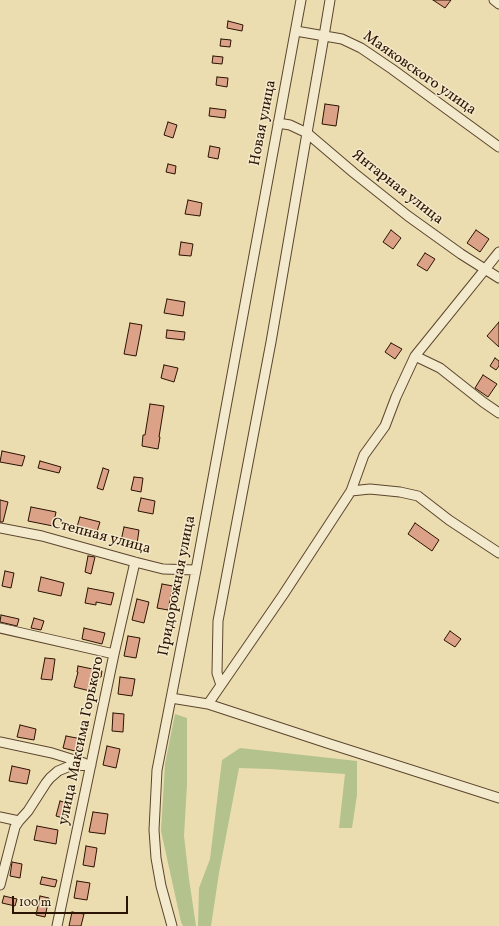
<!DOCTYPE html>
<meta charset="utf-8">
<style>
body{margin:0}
#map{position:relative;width:499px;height:926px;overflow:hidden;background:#ecddb0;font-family:Vollkorn,serif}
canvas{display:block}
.scale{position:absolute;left:12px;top:896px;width:116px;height:18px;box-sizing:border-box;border:2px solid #2b1302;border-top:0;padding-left:5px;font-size:12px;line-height:14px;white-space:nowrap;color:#2b1302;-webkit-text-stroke:3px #f3e9cc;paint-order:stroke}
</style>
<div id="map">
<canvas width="499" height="926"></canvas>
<div class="scale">100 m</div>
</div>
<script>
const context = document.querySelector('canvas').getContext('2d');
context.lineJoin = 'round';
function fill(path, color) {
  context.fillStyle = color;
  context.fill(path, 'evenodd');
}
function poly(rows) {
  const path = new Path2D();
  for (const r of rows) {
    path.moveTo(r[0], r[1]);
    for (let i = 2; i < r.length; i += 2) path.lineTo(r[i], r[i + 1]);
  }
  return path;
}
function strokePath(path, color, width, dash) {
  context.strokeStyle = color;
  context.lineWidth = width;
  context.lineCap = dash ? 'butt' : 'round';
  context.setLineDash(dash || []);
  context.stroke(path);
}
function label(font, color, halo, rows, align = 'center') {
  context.font = font + ' Vollkorn,serif';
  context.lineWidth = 3;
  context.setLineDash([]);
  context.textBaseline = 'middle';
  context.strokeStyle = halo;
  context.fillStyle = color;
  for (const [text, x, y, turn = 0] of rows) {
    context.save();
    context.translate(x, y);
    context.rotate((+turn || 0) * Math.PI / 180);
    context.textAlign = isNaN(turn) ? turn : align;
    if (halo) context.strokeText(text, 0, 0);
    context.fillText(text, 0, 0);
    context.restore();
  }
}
fill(poly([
 [175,714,187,718,187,784,184,836,189,879,196,926,183,926,181,922,161,831,165,764],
 [240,748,357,761,357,795,352,828,339,828,345,774,269,769,239,768,219,873,211,926,198,926,199,888,210,859,222,760]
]), '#b4c28d');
const building = poly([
 [433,0,451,0,445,8,433,0],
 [228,21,243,25,242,31,227,28,228,21],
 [221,39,231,40,230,47,220,46,221,39],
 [213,56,223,57,222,64,212,63,213,56],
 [217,77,228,78,227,87,216,85,217,77],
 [325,104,339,106,336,126,322,124,325,104],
 [210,108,226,110,225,118,209,116,210,108],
 [168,122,177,125,173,138,164,135,168,122],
 [210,146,220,148,218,159,208,157,210,146],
 [168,164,176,166,175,174,166,172,168,164],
 [188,200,202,203,200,216,185,214,188,200],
 [391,230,401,238,393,249,383,242,391,230],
 [476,230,489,239,480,252,467,243,476,230],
 [181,242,193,244,191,256,179,255,181,242],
 [425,253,435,259,427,271,417,265,425,253],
 [167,299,185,302,183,316,164,313,167,299],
 [499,322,499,347,487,336,499,322],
 [130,323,142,325,136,356,124,354,130,323],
 [167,330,185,332,184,340,166,338,167,330],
 [391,343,402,349,395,359,385,352,391,343],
 [495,358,499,361,499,366,496,370,490,366,495,358],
 [164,365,178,368,174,382,161,378,164,365],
 [483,375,497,384,488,397,475,388,483,375],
 [150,404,164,406,159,437,160,437,158,449,142,446,143,435,145,435,150,404],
 [2,451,25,456,22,466,0,462,2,451],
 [40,461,61,467,59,473,38,468,40,461],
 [103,468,109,470,103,490,97,488,103,468],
 [134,477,143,478,141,492,131,490,134,477],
 [141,498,155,501,153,514,138,511,141,498],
 [0,500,8,502,3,522,0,522,0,500],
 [31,507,56,512,53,526,28,521,31,507],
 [80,517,100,522,96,535,76,530,80,517],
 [415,523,439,540,432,551,408,534,415,523],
 [124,527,139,530,137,544,121,541,124,527],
 [88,556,95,557,91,574,85,572,88,556],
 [5,571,14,573,11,588,2,586,5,571],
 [41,577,64,583,61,596,38,591,41,577],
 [162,584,173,586,168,610,157,608,162,584],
 [88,588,114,593,111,605,96,602,96,605,85,603,88,588],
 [137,599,149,602,144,623,132,620,137,599],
 [1,615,19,619,17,626,0,622,1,615],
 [34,618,44,621,41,630,31,628,34,618],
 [84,628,105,633,102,644,82,639,84,628],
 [450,631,461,639,455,647,444,640,450,631],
 [128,636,140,638,136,658,124,656,128,636],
 [45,658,55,659,52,680,41,679,45,658],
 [78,666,102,671,101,677,98,677,94,692,74,687,78,672,77,672,78,666],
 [120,677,135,679,132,696,118,694,120,677],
 [113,713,124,714,123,732,112,731,113,713],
 [20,725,36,729,34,740,17,737,20,725],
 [66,736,82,739,79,752,63,748,66,736],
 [107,746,120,749,116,768,103,765,107,746],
 [12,766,30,770,27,784,9,781,12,766],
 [60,801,71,804,67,819,56,816,60,801],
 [93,812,108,814,105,834,89,832,93,812],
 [37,826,58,830,56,844,34,840,37,826],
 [86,846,97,848,94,867,83,865,86,846],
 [12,862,22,864,20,878,10,876,12,862],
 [42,877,57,880,55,887,40,884,42,877],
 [77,881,90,883,87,900,74,898,77,881],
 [4,896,17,899,15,906,2,903,4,896],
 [40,896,49,898,45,917,36,915,40,896],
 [72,912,84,914,81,926,69,926,72,912]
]);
fill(building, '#dba288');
strokePath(building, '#2b1302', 1);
const minor = poly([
 [494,0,499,4],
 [296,31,342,39,361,48,392,69,499,147],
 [278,123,290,125,307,133,354,173,408,216,461,254,499,278],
 [415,356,440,368,483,402,499,413],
 [351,491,370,489,400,492,418,496,449,520,499,553],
 [0,528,42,536,135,562,163,569,196,570],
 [0,628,114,654],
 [221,685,217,673,218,621,271,342,307,133,324,36,330,0],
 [171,698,208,704,330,744,499,798],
 [208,704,283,595,351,491,364,455,385,426,396,397,415,356,499,252],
 [0,742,52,753,84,763],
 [0,817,19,821],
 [0,885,15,827,19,821,28,811,46,783,50,778,58,771,70,766,91,765],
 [57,926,114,654,135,562],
 [172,926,161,886,156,858,154,830,157,770,196,570,301,0]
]);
strokePath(minor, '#5b462e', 11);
strokePath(minor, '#f3e9cc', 9);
label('15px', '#2b1302', '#f3e9cc', [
 ["Маяковского улица",419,74,35],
 ["Новая улица",264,123,-79],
 ["Янтарная улица",397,188,38],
 ["Степная улица",101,537,15],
 ["Придорожная улица",178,586,-79],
 ["улица Максима Горького",82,741,-78]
]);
</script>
